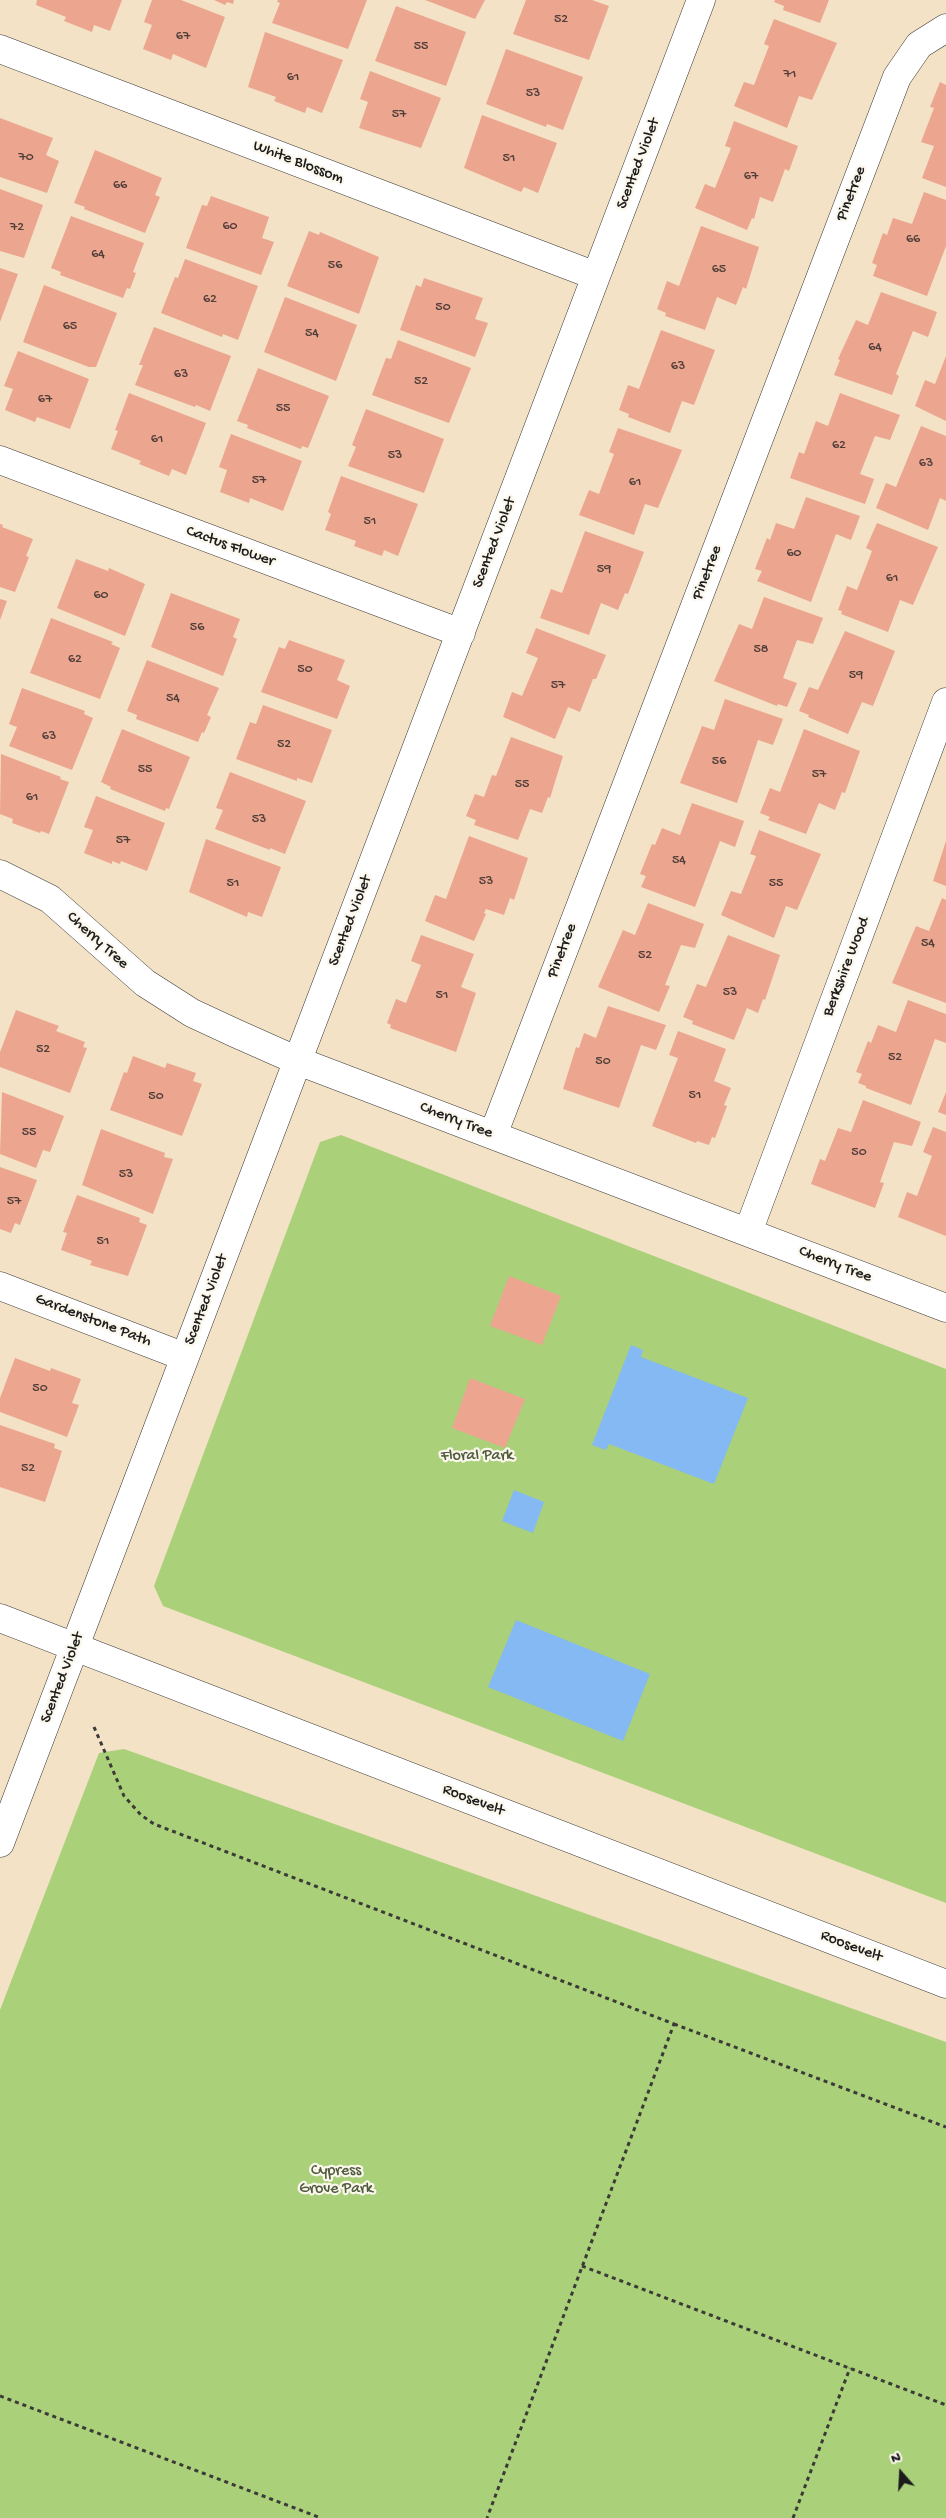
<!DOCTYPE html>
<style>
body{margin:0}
#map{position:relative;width:946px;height:2518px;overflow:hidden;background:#f3e2c6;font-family:"Gochi Hand",sans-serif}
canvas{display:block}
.north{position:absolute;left:876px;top:2448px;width:50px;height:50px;-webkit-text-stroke:4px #fbf7ec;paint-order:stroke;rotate:341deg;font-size:14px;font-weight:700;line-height:20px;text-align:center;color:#1c1c1c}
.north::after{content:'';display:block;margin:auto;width:18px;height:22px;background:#1c1c1c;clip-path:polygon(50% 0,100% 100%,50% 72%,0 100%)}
</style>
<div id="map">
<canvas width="946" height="2518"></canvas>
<div class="north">N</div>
</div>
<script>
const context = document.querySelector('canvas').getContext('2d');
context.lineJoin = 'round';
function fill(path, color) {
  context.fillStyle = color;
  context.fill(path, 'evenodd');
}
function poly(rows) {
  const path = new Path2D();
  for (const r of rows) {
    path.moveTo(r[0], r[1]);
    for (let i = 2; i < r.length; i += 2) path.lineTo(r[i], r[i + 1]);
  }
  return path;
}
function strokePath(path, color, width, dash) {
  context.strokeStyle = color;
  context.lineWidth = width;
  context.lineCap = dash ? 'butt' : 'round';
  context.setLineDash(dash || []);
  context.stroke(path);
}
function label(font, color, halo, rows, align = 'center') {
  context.font = font + ' "Gochi Hand",sans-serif';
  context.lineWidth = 4.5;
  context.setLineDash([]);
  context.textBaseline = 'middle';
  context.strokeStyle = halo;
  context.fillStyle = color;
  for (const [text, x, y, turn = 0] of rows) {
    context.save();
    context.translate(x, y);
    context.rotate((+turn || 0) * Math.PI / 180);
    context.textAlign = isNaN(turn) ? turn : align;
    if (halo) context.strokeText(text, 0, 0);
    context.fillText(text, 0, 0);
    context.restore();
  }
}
fill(poly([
 [341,1135,946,1369,946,1903,163,1606,154,1586,320,1142],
 [124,1749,946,2042,946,2518,0,2518,0,2010,99,1753]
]), '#aad07a');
fill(poly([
 [631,1345,643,1350,641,1357,748,1398,714,1484,609,1444,606,1450,592,1445],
 [514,1490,544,1502,533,1533,502,1521],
 [516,1620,650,1674,623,1741,488,1687]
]), '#84b9f3');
fill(poly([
 [37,0,122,0,110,31,94,25,92,32,64,21,66,17,36,5],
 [152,0,181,0,225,17,206,68,173,54,171,60,143,49,152,25,144,22],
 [214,0,234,0,233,4,227,2,225,5],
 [278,0,367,0,348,49,272,23,280,3,277,2],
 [425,0,485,0,475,19],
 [526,0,592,0,609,6,589,60,513,34],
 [775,0,829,0,820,23,783,10,784,6,774,2],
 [396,6,466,32,446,86,375,61],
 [774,19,837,43,812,100,799,96,787,128,734,106,744,82,754,85,769,46,764,44],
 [265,32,343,60,322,113,307,107,305,113,274,101,276,97,248,87],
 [506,49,583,77,563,130,547,124,546,127,486,104],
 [370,71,441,98,421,148,359,128,368,102,360,99],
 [940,82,946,85,946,187,922,178,934,146,921,142,934,108,930,107],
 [482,115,557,143,538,193,524,187,521,192,464,168],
 [0,118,53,138,46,155,59,161,47,193,0,177],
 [734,121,798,146,789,171,785,169,773,202,760,197,754,219,752,218,747,230,695,208,705,184,715,188,731,148,725,146],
 [95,150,162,178,155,195,160,197,145,233,84,209,85,207,74,203],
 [0,189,43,205,24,258,0,251],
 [924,192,946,200,946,246,927,296,873,276,877,265,872,263,883,233,887,235,893,218,912,224],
 [211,196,269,217,262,238,274,242,261,275,186,248,202,205,207,206],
 [71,216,144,243,133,272,136,273,130,289,127,288,123,298,60,275,61,272,51,268],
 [701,226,759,247,746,289,743,287,736,305,717,297,705,330,665,316,666,313,657,309,667,281,679,286],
 [309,231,319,235,320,232,379,257,359,314,287,286],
 [185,259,258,286,238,340,223,334,222,337,161,313,175,277,178,278],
 [0,268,18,274,0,322],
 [424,278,483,298,475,319,488,323,475,357,400,330,416,285,421,287],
 [44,285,117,313,96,367,89,367,23,342],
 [881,292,937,312,928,337,913,331,896,374,899,376,892,395,834,375,840,360,838,359,856,320,868,325],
 [285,297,357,325,336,381,264,352],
 [154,327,231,356,210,411,196,405,195,407,135,385,143,365,139,365],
 [661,330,715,350,694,405,682,401,670,433,628,417,629,414,619,410,628,385,639,389],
 [398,340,471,368,449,423,372,395,386,358,391,359],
 [18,351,89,379,70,429,37,417,35,422,5,410,13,389,4,386],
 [946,356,946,421,915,406,925,380,935,384],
 [258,368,329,396,308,448,302,446,301,449,247,428,248,425,237,421],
 [129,393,206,423,186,475,172,469,169,476,139,464,141,461,111,449,118,431,115,430],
 [840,393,900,415,890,440,875,436,860,474,874,479,865,504,790,478,799,452,804,454,816,421,828,426],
 [366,409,444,439,424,493,348,466,356,447,352,445],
 [921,426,946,436,946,501,940,498,928,530,876,508,886,483,896,487],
 [618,428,682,450,658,508,645,504,634,535,579,515,589,490,599,494,614,454,609,452],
 [231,434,302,461,283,511,250,498,249,503,220,492,227,470,219,467],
 [341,476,418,504,398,556,384,550,382,556,354,546,356,541,325,530,331,514,328,512],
 [806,497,860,516,851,540,836,534,811,602,757,581,762,571,755,569,767,538,770,540,776,523,794,529],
 [877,523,938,547,913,605,900,600,888,632,841,614,842,611,838,610,847,586,857,590,872,551,866,548],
 [0,524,3,525,2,527,33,539,26,556,29,557,15,592,0,587],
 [585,531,644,552,628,594,625,593,618,610,601,603,589,635,540,618,551,589,562,593],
 [76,559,108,571,109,568,145,584,125,636,57,608],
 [171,593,240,619,233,637,237,639,223,676,151,647],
 [764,597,823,618,813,644,797,640,783,678,797,683,787,707,778,704,777,706,714,681,739,624,752,629],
 [0,599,7,601,0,620],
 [51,618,113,642,111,644,120,648,100,699,30,673],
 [536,628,606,655,596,679,593,679,580,712,568,707,555,739,503,717,512,692,522,696,538,658,526,653],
 [845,631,895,651,873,706,862,702,848,734,808,717,809,715,799,711,809,687,818,690],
 [289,640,345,660,337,680,350,686,337,719,261,692,279,647,285,649],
 [147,660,219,688,207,715,211,717,204,733,202,732,198,742,136,719,137,715,127,711],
 [22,688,85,711,84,714,93,718,72,770,9,746,17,727,9,724],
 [725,699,783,719,773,745,758,740,737,803,680,783,702,726,714,730],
 [263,705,332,730,312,783,297,778,297,781,236,759,250,722,256,724],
 [122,729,190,757,169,809,166,808,165,811,110,789,111,787,101,782],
 [804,729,860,751,845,793,842,792,835,810,819,803,806,834,768,820,770,817,760,813,770,788,780,792],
 [511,737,563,756,550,798,548,797,542,813,530,809,518,840,474,825,476,820,466,816,475,794,484,797,492,775,496,776],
 [1,754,61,777,60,779,69,782,49,834,41,831,40,833,12,823,13,819,0,814],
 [230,772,306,801,285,854,270,848,270,850,215,829,223,810,216,808],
 [96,796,165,823,147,871,121,861,120,864,112,861,112,864,84,853,93,830,84,827],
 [692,803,744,821,735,847,720,841,695,907,641,887,646,876,640,874,652,844,655,845,662,828,680,835],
 [759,830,821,854,797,910,786,906,774,938,721,915,731,891,741,894,756,856,750,854],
 [469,836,528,858,514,900,510,898,504,915,486,909,484,913,486,914,474,941,425,921,435,895,446,899],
 [206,839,281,867,262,917,248,912,247,917,189,892],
 [946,841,946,886,933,881],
 [942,898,946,900,946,1003,892,983,916,926,929,931],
 [648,903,704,924,695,948,681,945,665,985,670,986,659,1012,598,987,623,930,635,935],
 [421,935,474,954,461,987,476,993,456,1052,390,1028,391,1025,387,1023,396,999,406,1003,421,965,411,961],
 [728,935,780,955,765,1000,763,999,758,1013,747,1008,734,1040,692,1024,693,1021,683,1017,697,984,706,987],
 [908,1000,946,1014,946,1043,935,1039,911,1105,866,1088,866,1086,858,1083,862,1074,856,1072,868,1041,871,1043,878,1025,896,1032],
 [608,1006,666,1025,656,1050,641,1045,619,1108,563,1089,576,1047,579,1048,584,1033,596,1038],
 [16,1010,59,1026,56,1031,85,1042,83,1047,87,1048,70,1093,0,1067,0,1052],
 [678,1031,726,1049,714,1081,731,1088,724,1105,727,1106,715,1138,712,1137,709,1145,697,1141,696,1143,652,1126,678,1058,669,1055],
 [133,1056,165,1068,167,1063,196,1073,193,1081,202,1084,182,1136,110,1110,124,1072,127,1073],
 [2,1092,64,1116,50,1152,43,1150,36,1168,0,1154],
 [946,1092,946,1115,938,1112],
 [863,1100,921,1122,912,1146,894,1142,880,1182,884,1183,875,1208,811,1184,820,1159,825,1161,838,1128,851,1132],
 [933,1127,946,1132,946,1236,898,1217,907,1192,917,1196,932,1156,923,1152],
 [101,1129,165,1153,164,1157,173,1159,153,1214,82,1185],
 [0,1167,37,1180,20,1225,15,1223,11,1233,0,1229],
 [77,1195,140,1218,139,1222,147,1225,128,1276,90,1265,92,1261,61,1250,67,1233,63,1232],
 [509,1276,561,1296,542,1345,490,1326],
 [15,1358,50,1371,51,1368,81,1379,72,1403,79,1405,67,1437,0,1412,0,1398],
 [470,1378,525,1399,505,1448,452,1428],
 [0,1425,55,1444,54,1448,62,1451,45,1502,0,1487]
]), '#eca68f');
const minor = poly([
 [0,49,596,276],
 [0,460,461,633],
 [0,874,50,899,145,983,192,1013,235,1033,298,1061,946,1308],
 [493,1135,897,77,919,45,946,28],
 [748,1232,946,702],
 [0,1286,185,1357],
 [75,1646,701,0]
]);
const tertiary = poly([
 [0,1618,946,1984],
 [0,1843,75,1646]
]);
strokePath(minor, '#3c3a36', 29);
strokePath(tertiary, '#3c3a36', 29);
strokePath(poly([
 [94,1727,124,1796,141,1815,154,1824,674,2024,487,2518],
 [674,2024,946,2127],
 [582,2266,946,2405],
 [0,2396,321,2518],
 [793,2518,850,2368]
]), '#3c3a36', 3, [4, 4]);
strokePath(minor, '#fff', 28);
strokePath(tertiary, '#fff', 28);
label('14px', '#503e39', null, [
 ["52",561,20],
 ["67",183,37],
 ["55",421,47],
 ["71",790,75],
 ["61",293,78],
 ["53",533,94],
 ["57",399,115],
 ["70",26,158],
 ["51",509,159],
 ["67",751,177],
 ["66",120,186],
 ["60",230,227],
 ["72",17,228],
 ["66",913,240],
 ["64",98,255],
 ["56",335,266],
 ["65",719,270],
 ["62",210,300],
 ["50",443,308],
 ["65",70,327],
 ["54",312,334],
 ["64",875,348],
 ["63",678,367],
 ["63",181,375],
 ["52",421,382],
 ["67",45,400],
 ["55",283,409],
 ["61",157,440],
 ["62",839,446],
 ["53",395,456],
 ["63",926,464],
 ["57",259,481],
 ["61",635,483],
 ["51",370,522],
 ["60",794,554],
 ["59",604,570],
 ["61",892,579],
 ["60",101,596],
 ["56",197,628],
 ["58",761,650],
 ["62",75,660],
 ["50",305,670],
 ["59",856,676],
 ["57",558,686],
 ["54",173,699],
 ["63",49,737],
 ["52",284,745],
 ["56",719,762],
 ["55",145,770],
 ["57",819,775],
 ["55",522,785],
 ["61",32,798],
 ["53",259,820],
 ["57",123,841],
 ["54",679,861],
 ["53",486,882],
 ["51",233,884],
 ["55",776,884],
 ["54",928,944],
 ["52",645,956],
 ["53",730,993],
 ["51",442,996],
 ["52",43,1050],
 ["52",895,1058],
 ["50",603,1062],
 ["51",695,1096],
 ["50",156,1097],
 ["55",29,1133],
 ["50",859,1153],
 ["53",126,1175],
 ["57",14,1202],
 ["51",103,1242],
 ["50",40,1389],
 ["52",28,1469]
]);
label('16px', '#1c1c1c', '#fbf7ec', [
 ["White Blossom",298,163,21],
 ["Scented Violet",639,164,-69],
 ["Pinetree",852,194,-69],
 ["Scented Violet",495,543,-69],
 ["Cactus Flower",230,547,20],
 ["Pinetree",708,573,-69],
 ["Scented Violet",351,921,-69],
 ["Cherry Tree",97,941,42],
 ["Pinetree",563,951,-69],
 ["Berkshire Wood",847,967,-69],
 ["Cherry Tree",456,1121,21],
 ["Cherry Tree",835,1265,21],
 ["Scented Violet",207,1300,-69],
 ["Gardenstone Path",93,1321,21],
 ["Scented Violet",63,1678,-69],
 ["Roosevelt",473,1801,21],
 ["Roosevelt",851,1947,21]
]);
label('16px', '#4e5b3d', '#fbf7ec', [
 ["Floral Park",477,1457],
 ["Cypress",336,2172],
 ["Grove Park",336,2190]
]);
</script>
